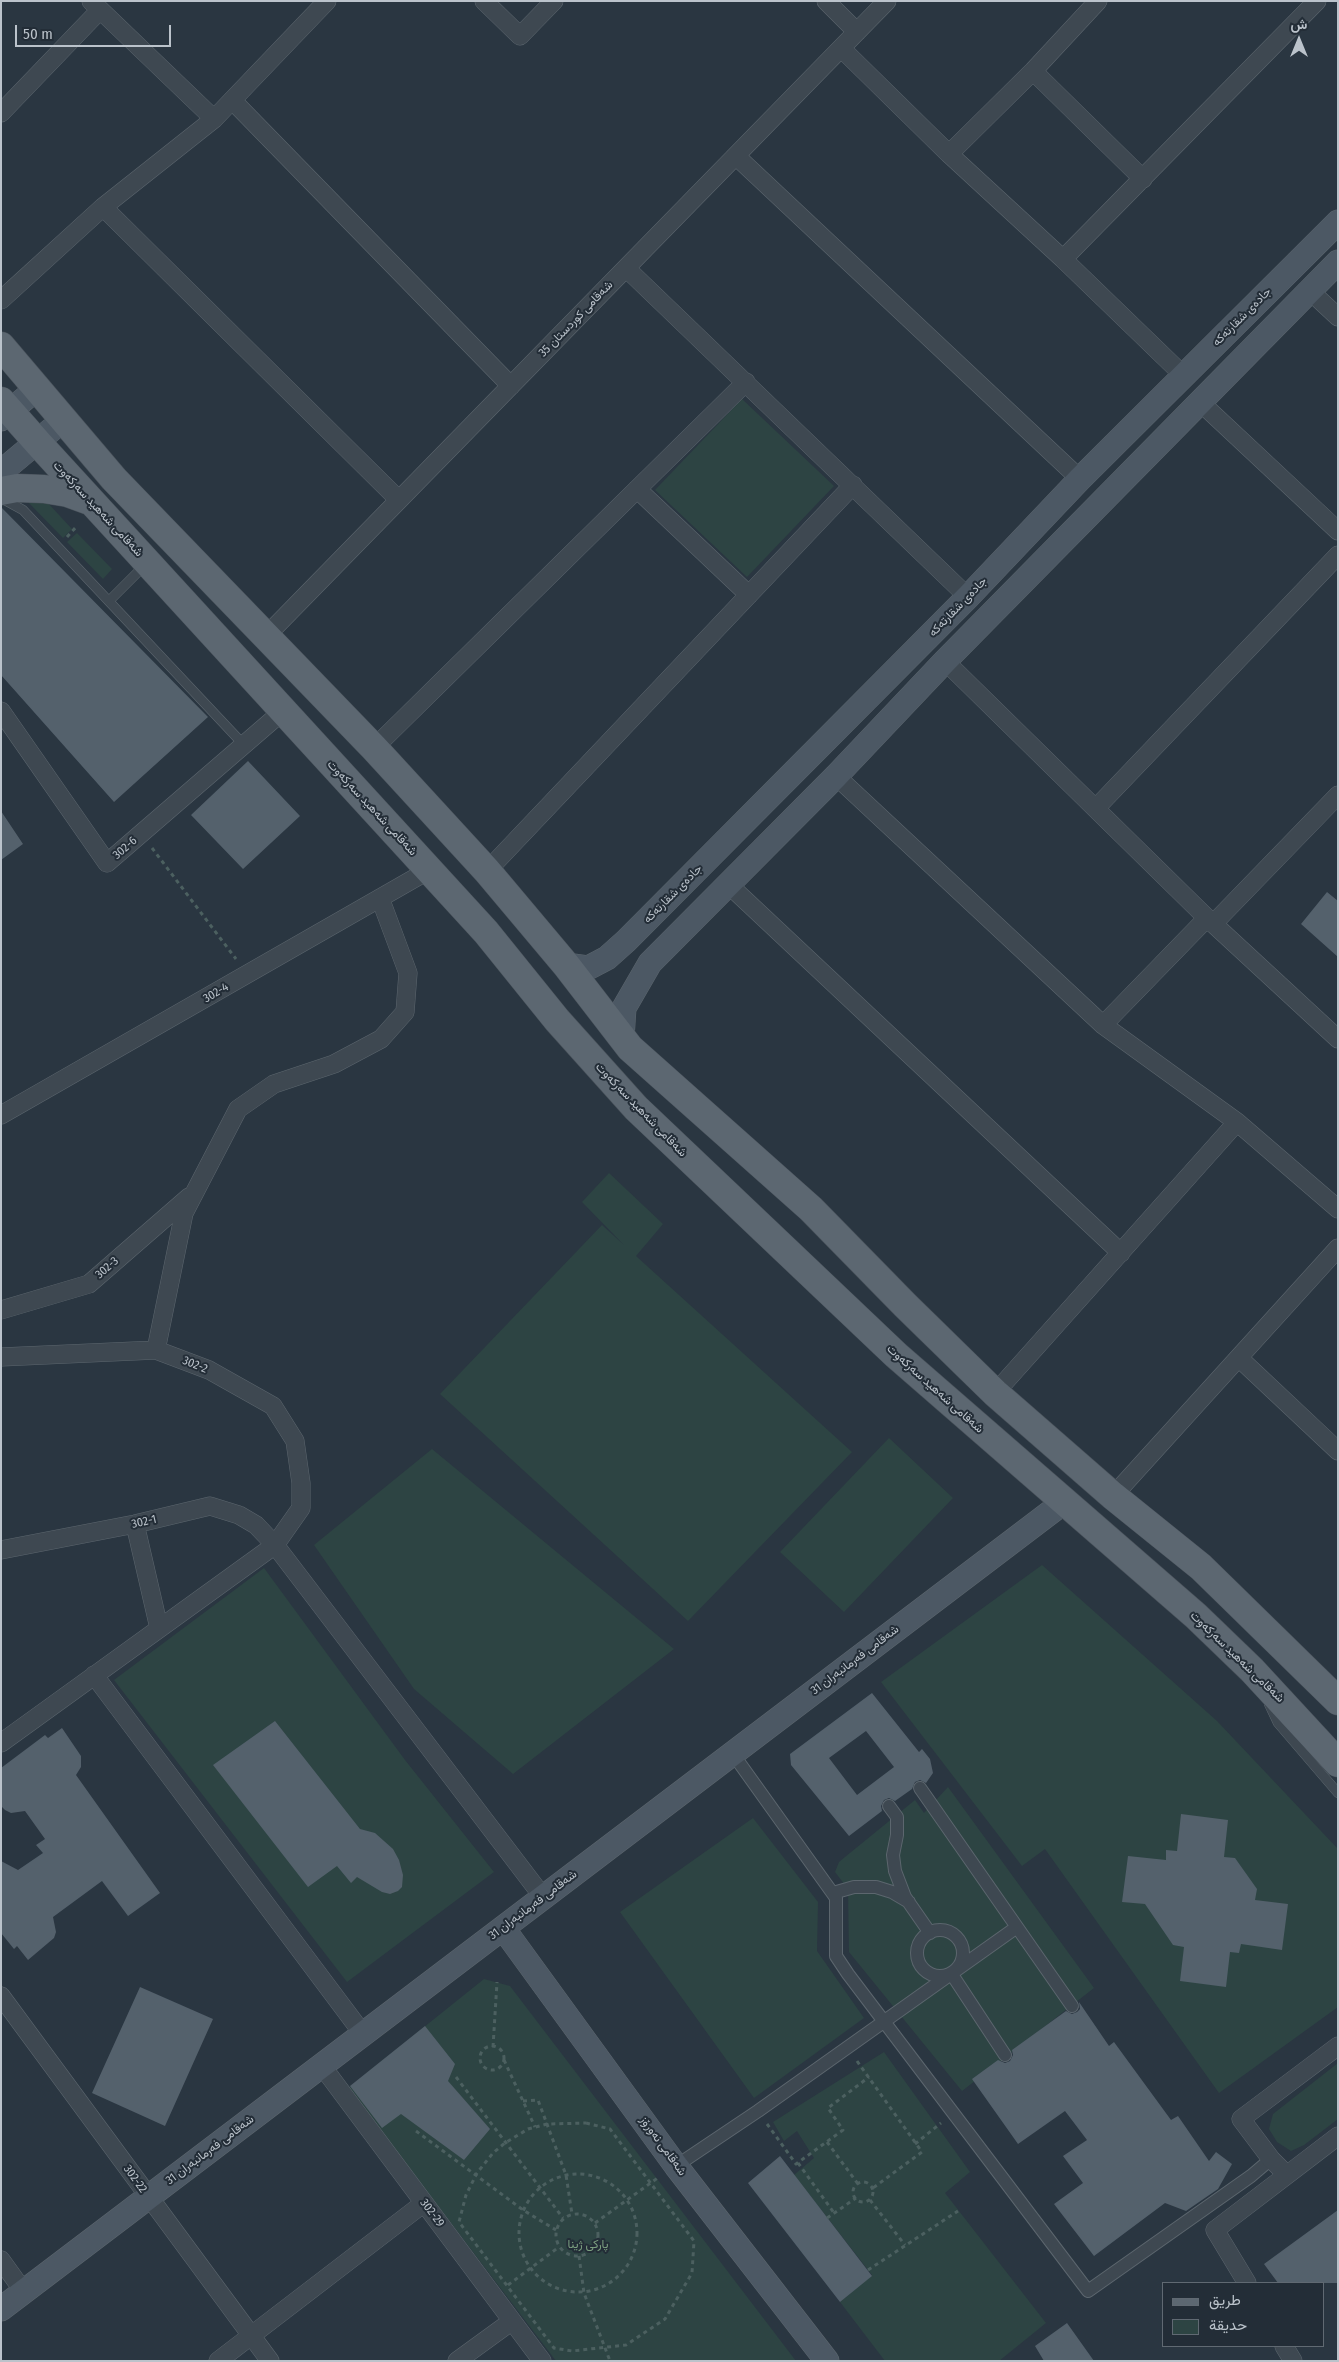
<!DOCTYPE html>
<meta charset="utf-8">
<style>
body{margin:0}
#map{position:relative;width:1339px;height:2362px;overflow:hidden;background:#2a3641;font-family:"Fira Sans Condensed",Vazirmatn,sans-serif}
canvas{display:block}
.frame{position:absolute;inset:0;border:2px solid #bbc3cb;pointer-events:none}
.legend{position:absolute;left:1162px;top:2282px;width:162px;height:65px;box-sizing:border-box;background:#232d37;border:1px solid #606972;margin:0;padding:6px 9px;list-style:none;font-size:15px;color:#bbc3cb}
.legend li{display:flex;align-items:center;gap:10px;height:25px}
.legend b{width:25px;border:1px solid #606972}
.north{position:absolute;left:1274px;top:15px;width:50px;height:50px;-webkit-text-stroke:4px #232d37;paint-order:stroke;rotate:0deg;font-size:14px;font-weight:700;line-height:20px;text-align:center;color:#bbc3cb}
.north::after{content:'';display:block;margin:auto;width:18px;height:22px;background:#bbc3cb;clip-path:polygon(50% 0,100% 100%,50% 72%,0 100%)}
.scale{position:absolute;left:15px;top:25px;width:156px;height:22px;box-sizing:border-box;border:2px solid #bbc3cb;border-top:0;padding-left:6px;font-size:15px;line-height:18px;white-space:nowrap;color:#bbc3cb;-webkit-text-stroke:4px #232d37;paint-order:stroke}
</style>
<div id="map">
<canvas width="1339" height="2362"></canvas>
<div class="frame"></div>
<ul class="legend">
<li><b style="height:6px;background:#5c6771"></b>طريق</li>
<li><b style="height:14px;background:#2d4443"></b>حديقة</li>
</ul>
<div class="north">ش</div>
<div class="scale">50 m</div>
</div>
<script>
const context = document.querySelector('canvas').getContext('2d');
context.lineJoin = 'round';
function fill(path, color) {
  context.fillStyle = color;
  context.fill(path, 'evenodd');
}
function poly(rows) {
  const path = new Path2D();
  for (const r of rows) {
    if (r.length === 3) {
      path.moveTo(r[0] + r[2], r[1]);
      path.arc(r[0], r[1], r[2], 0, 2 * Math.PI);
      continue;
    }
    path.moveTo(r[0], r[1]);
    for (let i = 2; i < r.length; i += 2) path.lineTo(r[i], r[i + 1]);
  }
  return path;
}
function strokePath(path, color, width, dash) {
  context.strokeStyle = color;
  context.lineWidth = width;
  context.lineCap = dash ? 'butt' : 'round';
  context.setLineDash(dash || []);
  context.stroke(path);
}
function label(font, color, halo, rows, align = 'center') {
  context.font = font + ' "Fira Sans Condensed",Vazirmatn,sans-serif';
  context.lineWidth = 4;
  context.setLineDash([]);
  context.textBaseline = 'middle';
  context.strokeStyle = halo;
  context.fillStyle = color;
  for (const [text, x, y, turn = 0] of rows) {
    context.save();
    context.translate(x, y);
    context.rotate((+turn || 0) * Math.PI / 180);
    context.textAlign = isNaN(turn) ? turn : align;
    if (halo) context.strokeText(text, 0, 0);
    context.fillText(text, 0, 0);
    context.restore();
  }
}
fill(poly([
 [742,399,834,486,747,577,655,490],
 [27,501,47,502,72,529,63,538],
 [77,533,112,569,103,579,67,542],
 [609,1173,663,1224,636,1256,852,1452,688,1621,440,1394,602,1225,624,1245,582,1202],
 [889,1438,953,1498,844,1612,780,1552],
 [432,1449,674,1649,513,1774,414,1689,314,1545],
 [1042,1565,1217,1721,1338,1849,1338,2007,1219,2093,1045,1849,1022,1866,881,1682],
 [264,1568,405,1760,494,1872,347,1982,114,1680],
 [948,1787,1094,1988,962,2091,849,1952,848,1889,835,1872,839,1862,845,1857,915,1800,924,1813],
 [753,1818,818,1902,817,1951,864,2018,754,2098,620,1912],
 [484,1979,510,1986,796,2361,556,2361,348,2088],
 [884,2052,970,2172,945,2193,1046,2323,999,2361,885,2361,840,2302,872,2275,794,2175,814,2158,797,2131,784,2141,773,2122],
 [1338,2063,1338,2119,1304,2145,1291,2151,1277,2142,1269,2129,1273,2114]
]), '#2d4443');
fill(poly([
 [1,507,208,717,114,802,1,675],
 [248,761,300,816,243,869,191,815],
 [1,811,23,844,1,860],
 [1327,892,1338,901,1338,957,1301,924],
 [872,1693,919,1752,922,1749,930,1759,933,1773,926,1783,920,1780,915,1782,912,1789,895,1801,889,1798,884,1800,881,1806,882,1811,849,1836,791,1765,790,1754],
 [866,1731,894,1767,857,1795,829,1758],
 [275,1721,360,1829,375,1833,393,1849,399,1860,403,1875,402,1887,398,1891,390,1894,382,1892,357,1877,351,1883,337,1866,308,1887,213,1765],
 [62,1728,81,1756,81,1767,76,1775,160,1893,128,1916,102,1881,53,1917,56,1932,54,1938,28,1960,17,1946,14,1949,1,1933,1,1861,18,1870,43,1853,36,1845,45,1839,25,1811,11,1813,5,1810,1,1806,1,1768,45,1735,48,1738],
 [1181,1814,1228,1820,1224,1857,1235,1858,1257,1889,1255,1900,1288,1904,1282,1950,1241,1944,1239,1953,1230,1952,1226,1987,1180,1981,1184,1947,1173,1945,1145,1904,1122,1902,1128,1856,1166,1860,1166,1850,1177,1851],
 [140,1987,213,2019,165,2126,92,2093],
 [1079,2002,1109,2046,1114,2042,1171,2120,1178,2116,1209,2161,1216,2152,1232,2164,1218,2189,1186,2211,1165,2203,1094,2256,1054,2204,1083,2183,1063,2156,1087,2140,1065,2111,1018,2144,972,2079,998,2060,1005,2063,1010,2061,1013,2055,1012,2050,1066,2011,1072,2014,1077,2012,1080,2009],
 [425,2026,455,2064,448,2081,490,2129,464,2160,401,2114,382,2128,350,2086],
 [780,2156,872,2276,840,2302,748,2183],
 [1338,2210,1338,2283,1278,2283,1264,2264],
 [1067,2323,1094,2361,1044,2361,1035,2346]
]), '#54616c');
const service = poly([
 [1,498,23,510,244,745],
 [109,601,145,565],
 [1269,1704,1278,1723,1338,1793]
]);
const pedestrian = poly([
 [733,1754,836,1898,836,1956,848,1974,1088,2291,1251,2176,1271,2159],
 [920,1788,1072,2006],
 [889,1806,897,1817,897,1835,893,1855,895,1871,905,1897,930,1933],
 [833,1893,854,1887,876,1887,892,1892,909,1902],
 [940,1953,23],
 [951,1973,1005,2055],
 [676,2166,758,2111,1017,1927]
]);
const minor = poly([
 [91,1,214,119],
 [484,1,520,36,554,1],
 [826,1,857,32],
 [841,48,949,154,1063,259,1183,375],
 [1033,71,1143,179],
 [232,100,511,386],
 [1,113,100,10],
 [949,154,1033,71,1098,1],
 [736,156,1080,479],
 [103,207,399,500],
 [1063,259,1317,1],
 [626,268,968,597],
 [1309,290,1338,317],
 [1,300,103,207,214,119,327,1],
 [1199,401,1338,531],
 [637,489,749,595],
 [266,636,887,1],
 [945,661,1207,918,1338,1039],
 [1,711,107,863,283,711],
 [374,748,746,382],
 [836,776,1103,1025,1237,1122,1338,1209],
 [1096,808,1338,555],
 [487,871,853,485],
 [729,885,1121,1253],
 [1213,924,1338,795],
 [1103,1025,1207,918],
 [1,1115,429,870],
 [1,1310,89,1284,189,1197],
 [156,1350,184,1213,238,1109,274,1084,334,1064,381,1039,405,1012,408,973,380,898],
 [1,1357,156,1350,209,1370,273,1406,295,1441,301,1483,301,1508,275,1545,1,1743],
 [1239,1358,1338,1451],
 [995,1393,1237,1122],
 [1113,1496,1338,1248],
 [135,1524,159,1628],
 [1,1550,135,1524,210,1506,239,1515,256,1525,275,1545,543,1897],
 [94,1675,363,2034],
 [1,1996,270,2361],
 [322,2066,542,2361],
 [1287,2175,1271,2159,1241,2119,1338,2046],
 [1,2260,24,2292],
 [1247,2283,1215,2230,1338,2136],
 [1284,2346,1293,2361],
 [218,2361,424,2203],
 [457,2361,512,2321]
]);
const secondary = poly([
 [1,419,36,389],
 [1,472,63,420],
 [566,965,588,968,607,958,626,941,968,597,1080,479,1338,222],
 [622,1039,624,1008,650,963,836,776,945,661,1338,262],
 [503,1928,676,2166,827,2361],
 [1,2309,1064,1502]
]);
const primary = poly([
 [1,346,114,479,374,748,487,871,566,965,630,1048,811,1209,905,1305,995,1393,1113,1496,1201,1567,1338,1701],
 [1,401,38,443,486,932,557,1020,636,1108,896,1355,1196,1616,1252,1670,1338,1763],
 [1,491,17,488,44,489,68,493,90,501]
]);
strokePath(service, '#5c666e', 10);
strokePath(pedestrian, '#5c666e', 14);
strokePath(minor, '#5c666e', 19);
strokePath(secondary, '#5c666e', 25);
strokePath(primary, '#48515a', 29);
strokePath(poly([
 [67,537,77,526],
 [152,848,236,959],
 [492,2058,12],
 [493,2047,497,1982],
 [504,2060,535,2127],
 [857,2061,922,2152,873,2188],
 [456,2077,563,2218],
 [523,2101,538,2100,566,2175,572,2214],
 [586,2123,610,2129,694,2241,692,2273,665,2319,626,2345,572,2351,554,2348,459,2222,466,2195,477,2173,493,2153,505,2143,528,2129,547,2124,586,2123],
 [767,2124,796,2164,843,2130,828,2108,869,2077],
 [416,2131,523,2210,556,2230],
 [827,2142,858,2184],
 [915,2144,941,2123],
 [798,2163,834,2213],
 [578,2233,59],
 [863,2192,10],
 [870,2200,905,2245],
 [577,2235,21],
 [827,2218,856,2198],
 [595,2223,659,2177],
 [579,2256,584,2293,610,2361],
 [868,2270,958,2211],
 [508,2285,559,2247]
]), '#4c6060', 3, [4, 4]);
strokePath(service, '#3e4851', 9);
strokePath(pedestrian, '#3e4851', 12);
strokePath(minor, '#3e4851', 18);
strokePath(secondary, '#4c5864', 24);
strokePath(primary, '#5c6771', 28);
label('12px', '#bbc3cb', '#232d37', [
 ["جادەی شقارتەکە",1242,317,-45],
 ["شەقامی کوردستان 35",576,319,-46],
 ["شەقامی شەهید سەرکەوت",98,509,47],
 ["جادەی شقارتەکە",958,607,-46],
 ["شەقامی شەهید سەرکەوت",372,808,47],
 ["302-6",125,848,-41],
 ["جادەی شقارتەکە",673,894,-45],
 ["302-4",216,993,-30],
 ["شەقامی شەهید سەرکەوت",641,1110,46],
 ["302-3",107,1268,-41],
 ["302-2",195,1365,22],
 ["شەقامی شەهید سەرکەوت",935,1389,42],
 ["302-1",144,1522,-13],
 ["شەقامی شەهید سەرکەوت",1237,1657,44],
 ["شەقامی فەرمانبەران 31",855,1660,-37],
 ["شەقامی فەرمانبەران 31",533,1905,-37],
 ["شەقامی نەورۆز",663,2146,54],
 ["شەقامی فەرمانبەران 31",210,2150,-37],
 ["302-22",135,2179,54],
 ["302-29",432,2213,53]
]);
label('12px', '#7c9f80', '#232d37', [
 ["پارکی ژینا",588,2245]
]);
</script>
